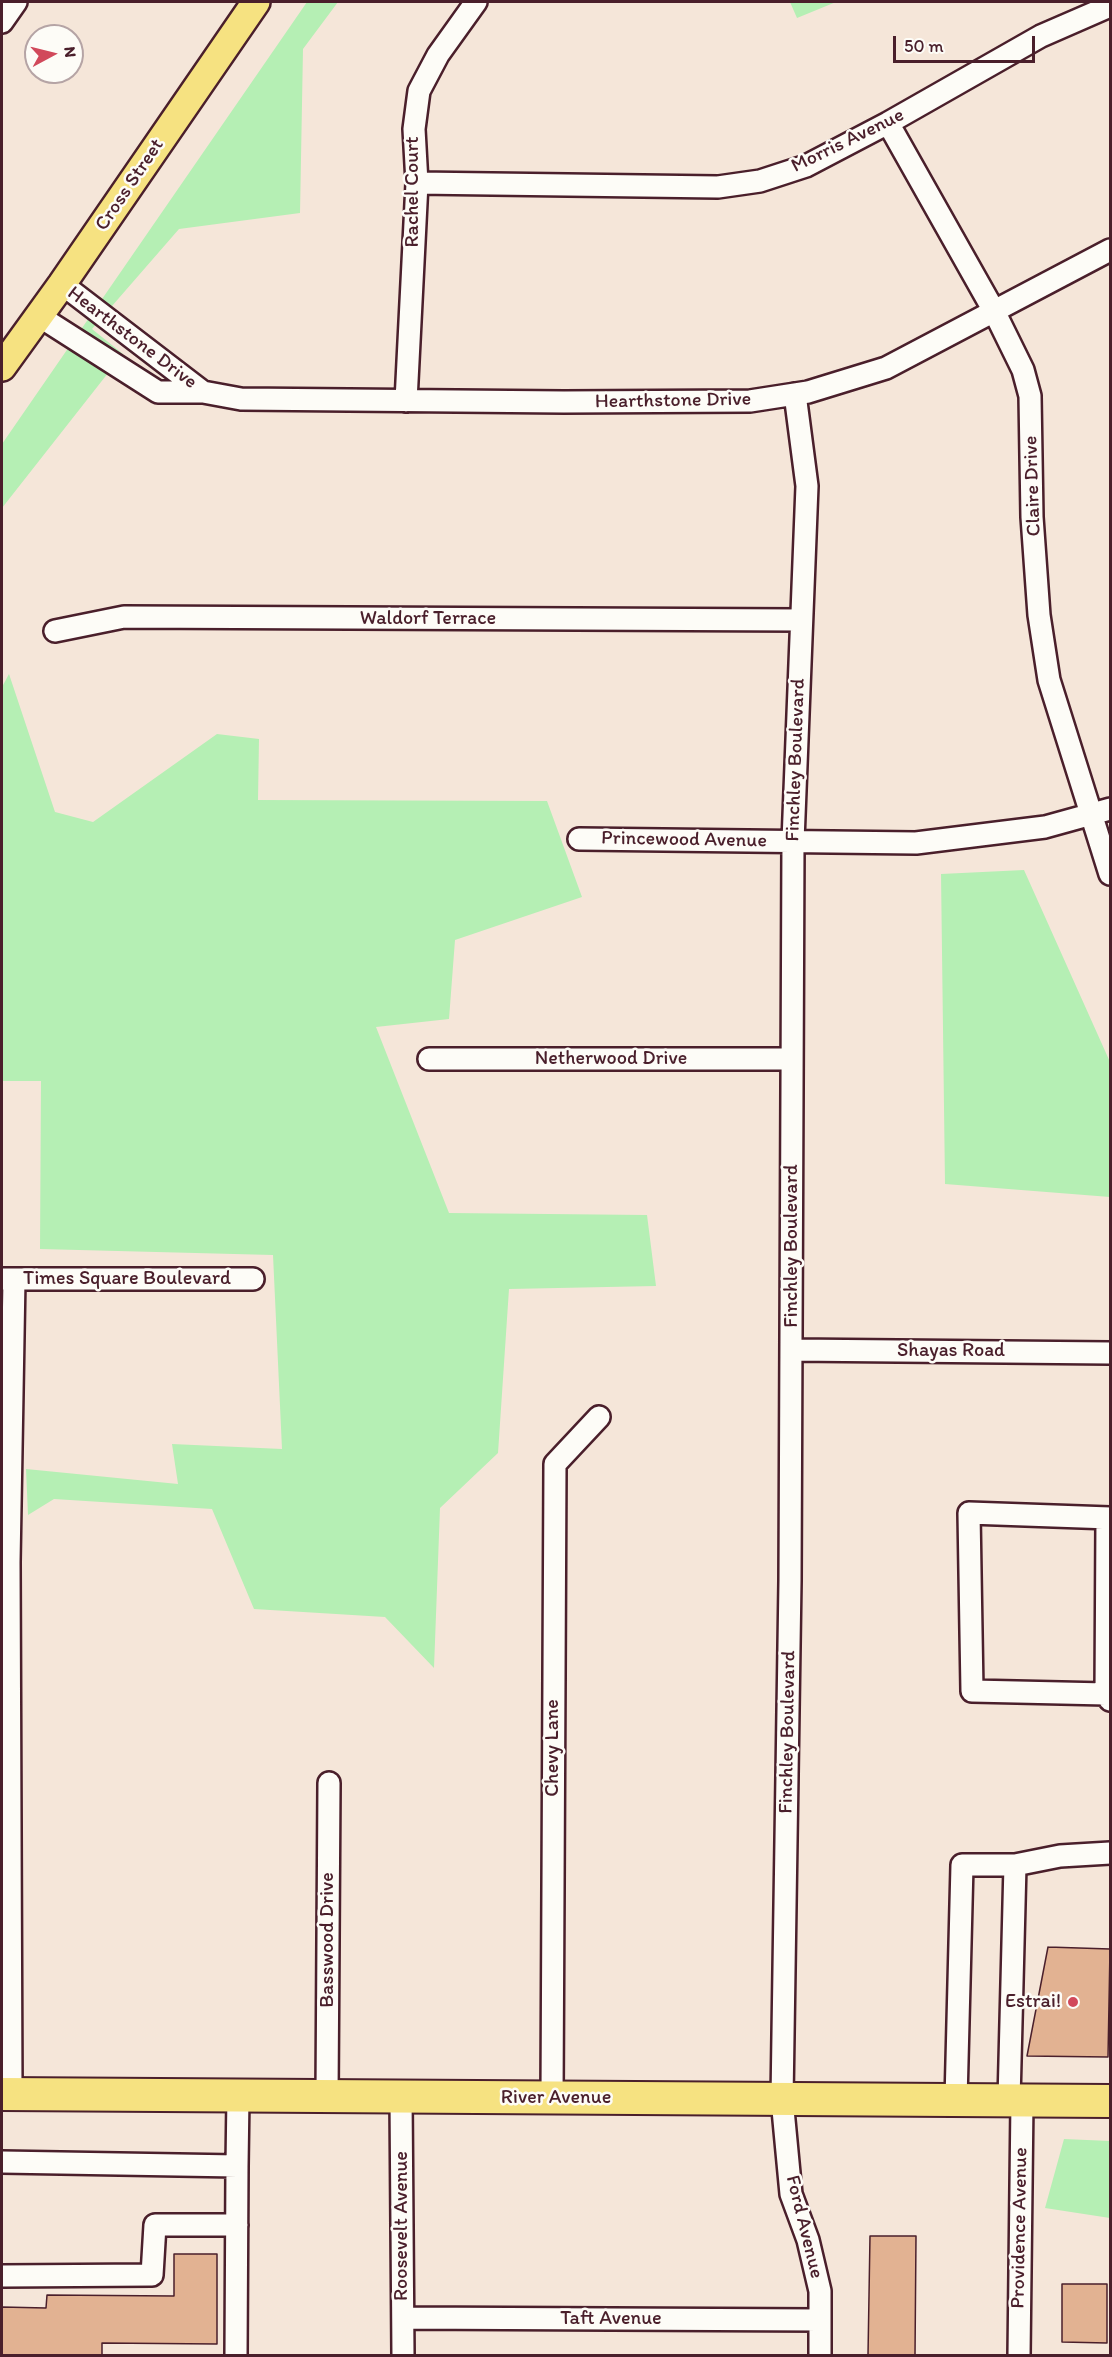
<!DOCTYPE html>
<style>
body{margin:0}
#map{position:relative;width:1112px;height:2357px;overflow:hidden;background:#f5e6d9;font-family:Itim,sans-serif}
canvas{display:block}
.frame{position:absolute;inset:0;border:3px solid #4a1f2b;pointer-events:none}
.north{position:absolute;left:24px;top:24px;width:60px;height:60px;box-sizing:border-box;background:#fdfcf7;border:2px solid #b5a4a5;border-radius:50%;rotate:83deg;font-size:16px;font-weight:700;line-height:24px;text-align:center;color:#4a1f2b}
.north::after{content:'';display:block;margin:auto;width:21px;height:27px;background:#d1495b;clip-path:polygon(50% 0,100% 100%,50% 72%,0 100%)}
.scale{position:absolute;left:893px;top:36px;width:142px;height:27px;box-sizing:border-box;border:3px solid #4a1f2b;border-top:0;padding-left:8px;font-size:18px;line-height:21px;white-space:nowrap;color:#4a1f2b;-webkit-text-stroke:4px #fdfcf7;paint-order:stroke}
</style>
<div id="map">
<canvas width="1112" height="2357"></canvas>
<div class="frame"></div>
<div class="north">N</div>
<div class="scale">50 m</div>
</div>
<script>
const context = document.querySelector('canvas').getContext('2d');
context.lineJoin = 'round';
function fill(path, color) {
  context.fillStyle = color;
  context.fill(path, 'evenodd');
}
function poly(rows) {
  const path = new Path2D();
  for (const r of rows) {
    path.moveTo(r[0], r[1]);
    for (let i = 2; i < r.length; i += 2) path.lineTo(r[i], r[i + 1]);
  }
  return path;
}
function strokePath(path, color, width, dash) {
  context.strokeStyle = color;
  context.lineWidth = width;
  context.lineCap = dash ? 'butt' : 'round';
  context.setLineDash(dash || []);
  context.stroke(path);
}
function label(font, color, halo, rows, align = 'center') {
  context.font = font + ' Itim,sans-serif';
  context.lineWidth = 5;
  context.setLineDash([]);
  context.textBaseline = 'middle';
  context.strokeStyle = halo;
  context.fillStyle = color;
  for (const [text, x, y, turn = 0] of rows) {
    context.save();
    context.translate(x, y);
    context.rotate((+turn || 0) * Math.PI / 180);
    context.textAlign = isNaN(turn) ? turn : align;
    if (halo) context.strokeText(text, 0, 0);
    context.fillText(text, 0, 0);
    context.restore();
  }
}
fill(poly([
 [307,2,338,2,303,49,300,213,179,229,92,329,123,354,2,508,2,444],
 [790,2,836,2,797,18],
 [9,674,55,812,93,822,217,734,259,739,258,800,547,801,582,897,455,940,449,1019,376,1027,449,1213,647,1215,656,1286,509,1289,498,1453,440,1508,434,1668,385,1617,254,1609,212,1509,54,1499,28,1515,26,1469,178,1484,172,1444,282,1449,273,1255,40,1249,41,1081,2,1081,2,687],
 [1024,870,1110,1062,1110,1197,945,1184,941,874],
 [1064,2139,1110,2141,1110,2218,1045,2208]
]), '#b5efb4');
const building = poly([
 [1048,1947,1110,1949,1108,2057,1027,2056,1048,1947],
 [870,2236,916,2236,915,2355,868,2355,870,2236],
 [174,2254,217,2254,217,2344,102,2343,102,2355,2,2355,2,2307,46,2308,47,2295,174,2296,174,2254],
 [1062,2284,1107,2284,1107,2343,1062,2342,1062,2284]
]);
fill(building, '#e2b292');
strokePath(building, '#4a1f2b', 1.5);
const minor = poly([
 [2,22,16,2],
 [888,123,994,311,1023,370,1030,396,1032,517,1039,615,1049,680,1110,874],
 [417,183,718,187,760,181,806,166,888,123,1041,36,1110,6],
 [62,284,203,392],
 [39,316,158,392,203,392,241,399,564,402,750,401,808,392,886,368,1110,250],
 [795,394,807,486,793,841,790,1581,782,2099,791,2194,808,2240,820,2291,820,2356],
 [406,401,417,183,414,129,419,91,438,55,476,2],
 [55,631,124,617,801,620],
 [579,839,916,843,1045,827,1110,809],
 [429,1059,792,1059],
 [2,1279,253,1279],
 [792,1350,1110,1353],
 [1107,1519,1106,1694,1110,1700],
 [1106,1694,972,1691,969,1513,1110,1518],
 [11,2094,9,1562,14,1279],
 [327,2096,329,1783],
 [401,2097,403,2356],
 [552,2098,555,1464,599,1417],
 [956,2100,962,1865,1015,1865],
 [1009,2100,1015,1865,1060,1856,1110,1853],
 [2,2162,237,2166,236,2356],
 [237,2166,238,2096],
 [2,2276,152,2275,155,2225,237,2225],
 [403,2318,820,2320],
 [1019,2356,1022,2101]
]);
const major = poly([
 [2,367,62,284,256,2]
]);
const highway = poly([
 [2,2094,1110,2101]
]);
strokePath(minor, '#4a1f2b', 26);
strokePath(major, '#4a1f2b', 32);
strokePath(highway, '#4a1f2b', 36);
strokePath(minor, '#fdfcf7', 21);
strokePath(major, '#f6e281', 27);
strokePath(highway, '#f6e281', 32);
for (const [x, y, r, color] of [
 [1073,2002,6,"#d1495b"]
]) {
  const dot = new Path2D();
  dot.arc(x, y, r, 0, 2 * Math.PI);
  context.fillStyle = color;
  context.fill(dot);
  strokePath(dot, '#fdfcf7', 2);
}
label('20px', '#4a1f2b', '#fdfcf7', [
 ["Morris Avenue",848,141,-26],
 ["Cross Street",130,185,-56],
 ["Rachel Court",413,192,-90],
 ["Hearthstone Drive",132,338,37],
 ["Hearthstone Drive",673,401,-1],
 ["Claire Drive",1033,486,-92],
 ["Waldorf Terrace",428,619],
 ["Finchley Boulevard",796,760,-88],
 ["Princewood Avenue",684,840,1],
 ["Netherwood Drive",611,1059],
 ["Finchley Boulevard",792,1246,-90],
 ["Times Square Boulevard",127,1279],
 ["Shayas Road",951,1351],
 ["Finchley Boulevard",788,1732,-89],
 ["Chevy Lane",553,1748,-90],
 ["Basswood Drive",328,1940,-90],
 ["River Avenue",556,2098],
 ["Roosevelt Avenue",402,2226,-90],
 ["Ford Avenue",804,2227,76],
 ["Providence Avenue",1020,2228,-89],
 ["Taft Avenue",611,2319]
]);
label('20px', '#4a1f2b', '#fdfcf7', [
 ["Estrai!",1061,2002]
], 'right');
</script>
